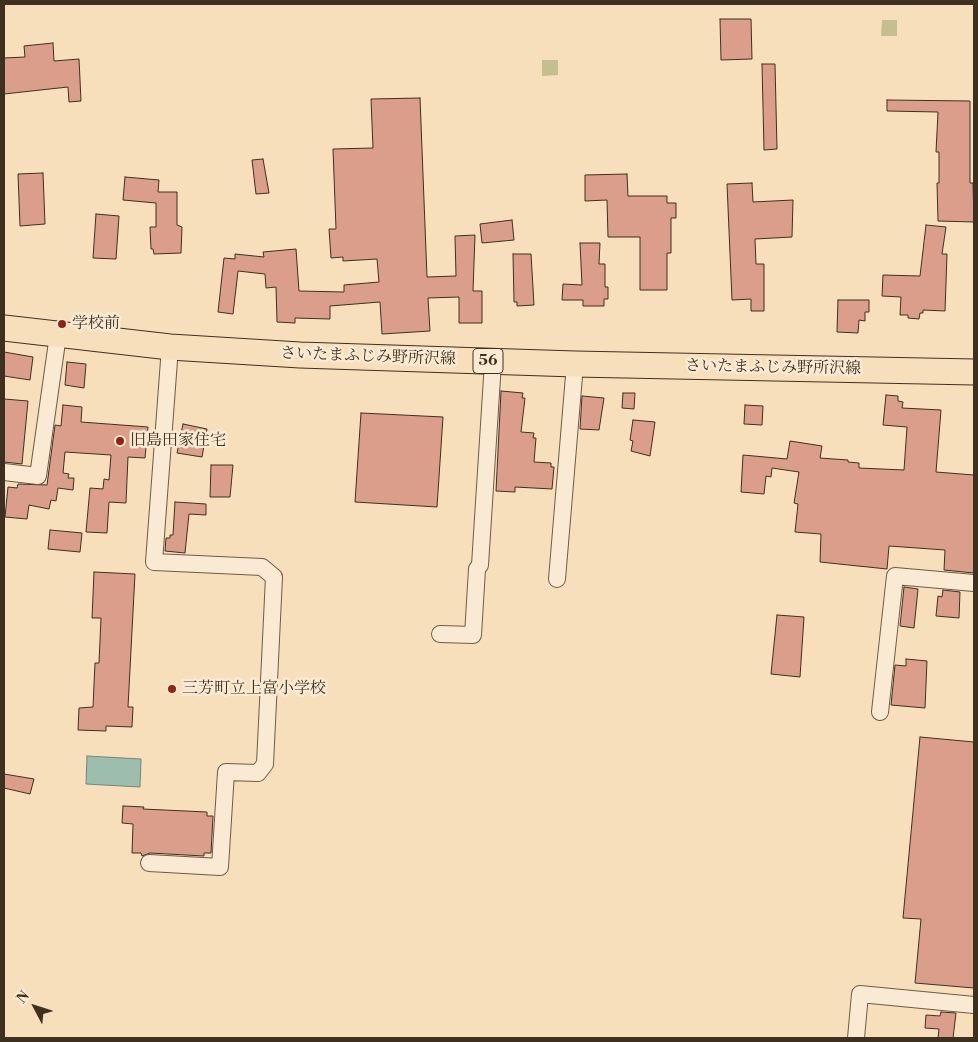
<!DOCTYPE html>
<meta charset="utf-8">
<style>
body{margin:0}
#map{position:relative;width:978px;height:1042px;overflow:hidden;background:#f8dfbc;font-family:"Libre Bodoni",serif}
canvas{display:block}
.frame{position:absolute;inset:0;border:5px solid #3e301f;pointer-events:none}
.north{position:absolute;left:10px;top:982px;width:50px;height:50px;-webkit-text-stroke:4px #faead3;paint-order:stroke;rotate:310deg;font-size:14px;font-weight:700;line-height:20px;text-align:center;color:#3e301f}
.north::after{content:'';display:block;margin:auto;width:18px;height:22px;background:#3e301f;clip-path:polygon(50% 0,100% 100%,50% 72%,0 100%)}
</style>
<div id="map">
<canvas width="978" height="1042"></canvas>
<div class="frame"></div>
<div class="north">N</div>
</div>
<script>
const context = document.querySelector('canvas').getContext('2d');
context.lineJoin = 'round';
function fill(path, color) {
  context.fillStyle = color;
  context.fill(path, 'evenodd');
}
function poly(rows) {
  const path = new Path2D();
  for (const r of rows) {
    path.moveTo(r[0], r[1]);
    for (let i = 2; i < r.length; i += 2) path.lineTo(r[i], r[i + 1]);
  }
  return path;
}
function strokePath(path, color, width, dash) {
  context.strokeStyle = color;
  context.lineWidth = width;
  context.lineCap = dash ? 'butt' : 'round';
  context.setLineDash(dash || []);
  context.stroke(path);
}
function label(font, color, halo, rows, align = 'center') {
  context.font = font + ' "Libre Bodoni","Noto Serif JP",serif';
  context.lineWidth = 5;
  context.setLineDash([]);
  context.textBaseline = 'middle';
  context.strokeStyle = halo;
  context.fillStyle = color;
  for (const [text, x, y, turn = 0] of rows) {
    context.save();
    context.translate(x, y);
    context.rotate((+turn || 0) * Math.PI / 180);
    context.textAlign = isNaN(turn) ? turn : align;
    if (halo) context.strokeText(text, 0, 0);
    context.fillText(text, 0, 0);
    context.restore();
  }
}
fill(poly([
 [882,20,897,20,897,36,881,36],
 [542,60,558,60,558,75,542,76]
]), '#c3c08d');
const water = poly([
 [87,756,141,759,140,787,86,784,87,756]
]);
fill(water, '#9dbdaf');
strokePath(water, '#778575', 1);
const building = poly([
 [720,19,751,19,752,59,721,60,720,19],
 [53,43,54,61,79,59,81,101,69,102,68,87,4,94,4,58,25,57,24,46,53,43],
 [762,64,775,64,777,149,764,150,762,64],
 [420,98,427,277,456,276,455,236,475,235,473,291,482,291,482,323,459,323,459,297,428,298,430,331,382,334,380,302,330,306,330,319,295,318,295,323,277,322,276,287,266,288,265,274,238,271,233,314,218,312,224,258,235,259,235,254,264,257,263,252,296,249,299,291,344,292,344,285,379,282,377,259,343,261,343,257,331,258,329,229,336,229,333,149,373,148,371,99,420,98],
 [887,100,970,101,970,183,973,183,974,222,938,221,937,183,939,183,939,152,936,152,938,112,887,111,887,100],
 [263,159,269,193,256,194,252,160,263,159],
 [43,173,45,224,20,226,18,174,43,173],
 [627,174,628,196,667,196,667,203,676,203,676,218,671,218,671,253,667,253,667,290,640,290,640,237,608,237,607,200,585,201,585,175,627,174],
 [125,177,159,180,158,192,177,192,177,225,182,227,181,253,154,254,153,249,151,249,150,227,156,227,156,203,123,200,125,177],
 [752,183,753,202,793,200,792,237,755,239,756,264,764,264,764,311,751,311,751,299,732,300,727,184,752,183],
 [96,214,119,216,116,259,93,258,96,214],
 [512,220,514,240,482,243,480,224,512,220],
 [926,225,946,227,942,254,947,254,945,311,923,310,923,313,920,313,919,319,908,318,908,315,900,315,901,297,882,296,883,275,920,276,926,225],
 [580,243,600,243,599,264,605,264,605,287,608,287,608,299,604,299,604,306,583,306,583,300,562,300,563,284,582,285,580,243],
 [513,254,531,254,534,305,517,306,517,302,514,302,513,254],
 [838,300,869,300,869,312,865,312,865,321,859,320,858,333,837,332,838,300],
 [4,352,33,357,30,380,4,376,4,352],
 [67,362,86,364,84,388,65,385,67,362],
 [501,391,523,393,522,398,525,398,521,432,534,433,533,438,536,438,534,462,551,463,551,467,554,467,552,489,515,487,515,492,496,491,501,391],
 [623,393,635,393,634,409,622,408,623,393],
 [886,395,898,396,898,401,903,402,902,408,941,410,936,472,974,475,974,573,944,570,945,550,889,546,887,569,820,562,821,534,795,532,798,504,794,503,799,472,772,468,771,477,766,476,764,494,741,492,743,455,787,459,790,441,822,446,820,458,848,460,848,462,859,463,859,468,904,470,907,427,883,425,886,395],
 [582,396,604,398,599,430,580,429,582,396],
 [4,399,28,401,22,464,4,462,4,399],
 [63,405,82,407,81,422,148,427,145,458,128,457,126,503,109,502,107,533,86,532,90,488,103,489,104,479,109,480,111,455,65,452,63,473,69,474,68,478,74,478,73,490,58,488,56,501,51,500,49,509,29,505,27,519,5,517,8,487,17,488,18,484,47,485,55,425,61,426,63,405],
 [745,405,763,406,762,425,744,424,745,405],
 [361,413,443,417,437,507,355,502,361,413],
 [633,420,655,422,650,456,631,451,633,441,630,440,633,420],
 [183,424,207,429,202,457,177,453,183,424],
 [211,465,233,465,230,497,210,497,211,465],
 [175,502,206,504,206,515,189,514,185,553,165,551,166,538,170,538,170,535,173,535,175,502],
 [50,530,82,533,80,552,48,549,50,530],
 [94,572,135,574,128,707,133,707,132,727,106,726,106,731,78,730,79,708,93,707,95,663,99,663,101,618,92,618,94,572],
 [904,587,918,589,914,628,900,626,904,587],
 [943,590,960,592,959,618,936,616,938,596,942,597,943,590],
 [777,615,804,617,800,677,771,674,777,615],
 [906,659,927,661,925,708,891,705,895,665,906,666,906,659],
 [920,737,974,742,974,988,915,983,921,919,903,918,920,737],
 [4,774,34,779,30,794,4,788,4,774],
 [123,806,144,807,143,809,207,812,207,816,213,816,211,853,204,853,204,856,150,853,142,856,141,853,132,853,133,824,122,823,123,806],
 [941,1012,956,1013,953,1038,938,1038,939,1029,925,1028,926,1015,940,1016,941,1012]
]);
fill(building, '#da9e8a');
strokePath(building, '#3e301f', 1);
const minor = poly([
 [4,472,38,476,58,335],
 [557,579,575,364],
 [440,634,473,635,477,569,480,565,493,362],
 [880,712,895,576,974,583],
 [149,863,220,867,226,772,258,773,265,764,274,577,262,567,154,562,170,347],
 [856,1038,860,994,974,1005]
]);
const primary = poly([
 [4,328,170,347,300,355,575,364,974,372]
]);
strokePath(minor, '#6c5c46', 18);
strokePath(primary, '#3e301f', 27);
strokePath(minor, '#faead3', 16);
strokePath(primary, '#f8dfbc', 25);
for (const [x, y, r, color] of [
 [62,324,5,"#8f2418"],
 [120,441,5,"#8f2418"],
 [172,689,5,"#8f2418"]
]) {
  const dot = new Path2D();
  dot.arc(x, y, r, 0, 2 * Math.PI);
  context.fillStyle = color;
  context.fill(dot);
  strokePath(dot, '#faead3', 2);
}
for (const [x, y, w] of [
 [488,361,30]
]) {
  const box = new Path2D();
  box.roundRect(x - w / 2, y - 12.5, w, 25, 4);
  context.fillStyle = '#faead3';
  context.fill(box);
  strokePath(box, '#3e301f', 1);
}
label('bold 15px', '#3e301f', null, [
 ["56",488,361]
]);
label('16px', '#3e301f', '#faead3', [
 ["学校前",72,324],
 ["旧島田家住宅",130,441],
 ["三芳町立上富小学校",182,689]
], 'left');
label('16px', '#3e301f', '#faead3', [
 ["さいたまふじみ野所沢線",368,357,2],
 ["さいたまふじみ野所沢線",773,368,1]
]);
</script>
